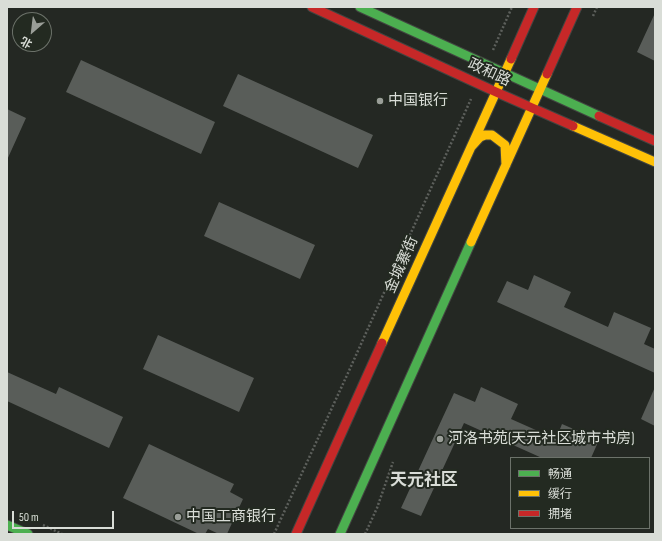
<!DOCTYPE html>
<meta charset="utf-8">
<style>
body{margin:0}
#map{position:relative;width:662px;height:541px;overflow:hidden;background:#242823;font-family:"Sofia Sans Condensed","Noto Sans SC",sans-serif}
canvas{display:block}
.frame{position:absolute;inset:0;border:8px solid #d9ddd7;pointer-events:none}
.legend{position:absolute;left:510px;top:457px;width:140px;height:72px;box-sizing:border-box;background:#232a21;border:1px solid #6c726a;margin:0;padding:5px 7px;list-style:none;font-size:12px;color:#d9ddd7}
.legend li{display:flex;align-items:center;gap:8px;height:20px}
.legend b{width:20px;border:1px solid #6c726a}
.north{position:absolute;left:12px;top:12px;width:40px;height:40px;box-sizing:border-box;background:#232a21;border:1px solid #6c726a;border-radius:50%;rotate:208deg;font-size:11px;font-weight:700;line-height:16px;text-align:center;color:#d9ddd7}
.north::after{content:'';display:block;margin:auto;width:14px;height:18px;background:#9a9e98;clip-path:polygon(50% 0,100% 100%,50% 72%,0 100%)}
.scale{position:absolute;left:12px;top:511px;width:102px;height:18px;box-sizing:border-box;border:2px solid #d9ddd7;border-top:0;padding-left:5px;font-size:12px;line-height:14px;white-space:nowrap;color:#d9ddd7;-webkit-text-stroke:3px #232a21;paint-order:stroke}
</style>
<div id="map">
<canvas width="662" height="541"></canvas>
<div class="frame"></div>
<ul class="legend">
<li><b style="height:5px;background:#4caf50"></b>畅通</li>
<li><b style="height:5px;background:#ffc107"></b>缓行</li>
<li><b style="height:5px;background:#c62828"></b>拥堵</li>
</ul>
<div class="north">北</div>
<div class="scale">50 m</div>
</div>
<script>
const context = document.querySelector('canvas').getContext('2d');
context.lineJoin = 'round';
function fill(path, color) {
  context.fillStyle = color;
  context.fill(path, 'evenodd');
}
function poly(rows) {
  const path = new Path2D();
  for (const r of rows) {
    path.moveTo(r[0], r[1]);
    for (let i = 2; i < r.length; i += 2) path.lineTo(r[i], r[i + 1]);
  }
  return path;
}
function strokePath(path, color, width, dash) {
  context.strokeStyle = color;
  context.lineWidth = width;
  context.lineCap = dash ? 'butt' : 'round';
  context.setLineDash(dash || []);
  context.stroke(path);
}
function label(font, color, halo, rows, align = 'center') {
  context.font = font + ' "Sofia Sans Condensed","Noto Sans SC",sans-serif';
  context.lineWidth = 4;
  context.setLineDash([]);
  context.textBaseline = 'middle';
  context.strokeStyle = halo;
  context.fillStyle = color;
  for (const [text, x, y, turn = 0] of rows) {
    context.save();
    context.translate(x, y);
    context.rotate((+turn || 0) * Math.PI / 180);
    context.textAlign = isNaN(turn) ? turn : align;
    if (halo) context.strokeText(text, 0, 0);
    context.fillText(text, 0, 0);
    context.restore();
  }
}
fill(poly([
 [655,13,655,61,637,52],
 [81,60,215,122,201,154,66,92],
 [238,74,373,135,358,168,223,106],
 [7,109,26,118,7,160],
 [219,202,315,245,300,279,204,236],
 [534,275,571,292,564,307,608,327,614,312,651,328,644,344,655,349,655,373,497,302,507,281,528,290],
 [158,335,254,378,239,412,143,369],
 [7,372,56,394,59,387,123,417,109,448,7,401],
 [481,387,518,404,511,419,556,439,562,424,599,440,591,458,542,458,464,423,421,516,401,508,454,393,475,402],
 [655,387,655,426,641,419],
 [149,444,234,484,230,492,243,499,227,534,219,534,208,529,205,534,199,534,123,498]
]), '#595d59');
const fast = poly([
 [360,7,599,116],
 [7,525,28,534],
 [340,534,471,242]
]);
const slow = poly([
 [573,126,655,162],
 [471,147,480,137,485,135,492,135,505,145,506,165],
 [471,242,547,74],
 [382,343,511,59]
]);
const jam = poly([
 [312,7,496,92,573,126],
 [511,59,534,7],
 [547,74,577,7],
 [599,116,655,141],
 [296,534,382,343]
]);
strokePath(fast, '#424541', 11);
strokePath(slow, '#424541', 11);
strokePath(jam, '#424541', 11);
strokePath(poly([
 [593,16,597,7],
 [493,50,512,7],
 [43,525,62,534],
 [274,534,348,373,471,99],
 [365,534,377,508,393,462]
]), '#5d605c', 2.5, [2, 2]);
strokePath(fast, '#4caf50', 9);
strokePath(slow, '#ffc107', 9);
strokePath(jam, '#c62828', 9);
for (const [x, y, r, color] of [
 [380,101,4,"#9a9e98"],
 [440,439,4,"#9a9e98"],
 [178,517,4,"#9a9e98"]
]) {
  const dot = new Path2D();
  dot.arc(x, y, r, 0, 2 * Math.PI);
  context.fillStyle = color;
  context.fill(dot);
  strokePath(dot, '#232a21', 1.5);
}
label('15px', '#d9ddd7', '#232a21', [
 ["政和路",489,73,25],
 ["金城寨街",402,265,-66]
]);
label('15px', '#d9ddd7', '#232a21', [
 ["中国银行",388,101],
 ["河洛书苑(天元社区城市书房)",448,439],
 ["中国工商银行",186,517]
], 'left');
label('bold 17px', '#d9ddd7', '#232a21', [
 ["天元社区",424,481]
]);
</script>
